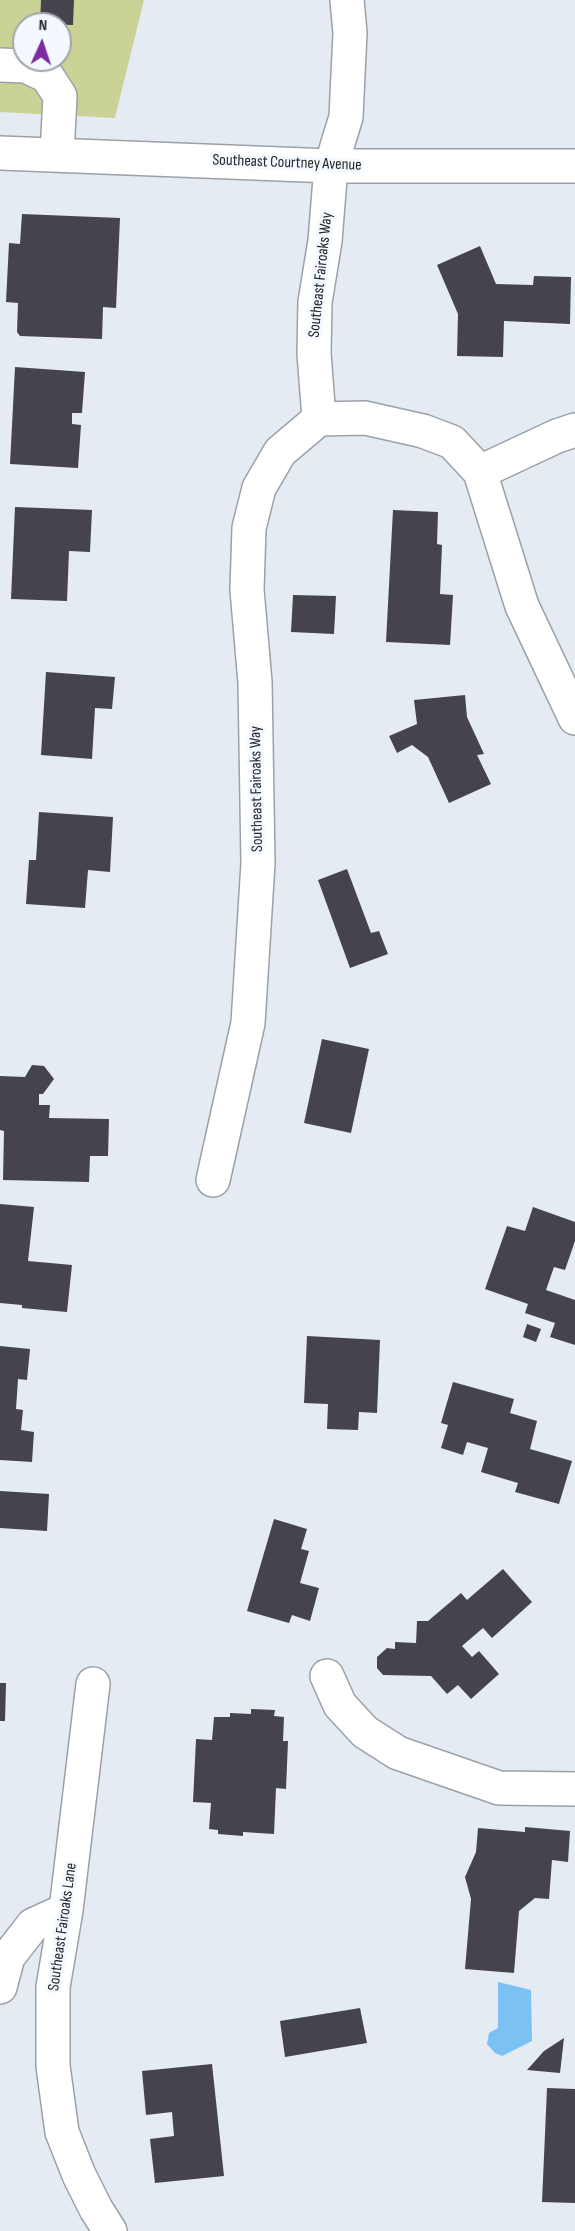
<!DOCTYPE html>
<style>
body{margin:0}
#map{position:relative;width:575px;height:2231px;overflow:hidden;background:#e5ebf3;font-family:"Sofia Sans Condensed",sans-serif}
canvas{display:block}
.north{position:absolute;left:12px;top:12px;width:60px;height:60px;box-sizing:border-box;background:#f3f9ff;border:2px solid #a1a5aa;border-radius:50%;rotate:3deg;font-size:16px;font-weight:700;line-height:24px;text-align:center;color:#25272a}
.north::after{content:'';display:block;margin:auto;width:21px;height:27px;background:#7b2d9f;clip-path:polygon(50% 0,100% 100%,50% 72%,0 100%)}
</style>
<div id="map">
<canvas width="575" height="2231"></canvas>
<div class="north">N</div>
</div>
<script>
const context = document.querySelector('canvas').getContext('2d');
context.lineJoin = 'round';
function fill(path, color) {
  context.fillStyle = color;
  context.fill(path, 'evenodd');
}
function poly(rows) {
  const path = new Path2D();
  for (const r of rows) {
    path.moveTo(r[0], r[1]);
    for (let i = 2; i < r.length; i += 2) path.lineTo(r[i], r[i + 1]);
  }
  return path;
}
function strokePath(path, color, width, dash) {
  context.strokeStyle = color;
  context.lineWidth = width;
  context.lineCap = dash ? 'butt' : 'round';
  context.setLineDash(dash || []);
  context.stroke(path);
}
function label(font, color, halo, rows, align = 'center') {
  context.font = font + ' "Sofia Sans Condensed",sans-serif';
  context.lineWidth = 6;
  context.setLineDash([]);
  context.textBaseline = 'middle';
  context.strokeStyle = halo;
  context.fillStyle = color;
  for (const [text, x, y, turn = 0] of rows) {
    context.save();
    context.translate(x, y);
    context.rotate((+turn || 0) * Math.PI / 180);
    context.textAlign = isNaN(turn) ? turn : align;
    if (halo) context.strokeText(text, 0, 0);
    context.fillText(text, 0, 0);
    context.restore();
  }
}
fill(poly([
 [0,0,144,0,115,118,0,112],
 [24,24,60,24,60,60,24,60]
]), '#cbd295');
fill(poly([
 [498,1982,531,1990,532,2041,502,2056,495,2053,487,2044,489,2033,498,2028]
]), '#7bc1f3');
fill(poly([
 [41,0,74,0,73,25,40,24],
 [22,214,120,218,116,308,103,307,102,339,20,336,17,332,18,303,6,302,9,243,20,244],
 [480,246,496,284,533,285,534,276,571,277,570,324,504,321,503,357,457,356,458,314,437,265],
 [15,367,85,372,82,413,72,413,72,424,81,425,78,468,10,464],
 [15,507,92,510,90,552,69,551,67,601,11,599],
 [393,510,438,512,437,544,442,545,440,594,453,595,450,645,386,642],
 [293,595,336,596,334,634,291,632],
 [46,672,115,677,112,709,95,708,92,759,41,755],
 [465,695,467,717,484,754,477,755,491,784,449,803,428,757,412,745,397,753,389,736,417,724,414,700],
 [39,812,113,817,110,872,88,870,85,908,26,904,29,860,36,860],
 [347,869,371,933,379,931,388,954,350,968,318,880],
 [322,1039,369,1049,351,1133,304,1123],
 [32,1065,44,1066,54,1079,43,1094,39,1094,39,1105,50,1105,49,1118,109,1119,108,1156,90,1156,89,1182,3,1180,4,1131,0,1130,0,1076,25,1077],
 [0,1204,34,1207,28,1261,72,1265,67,1312,22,1308,22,1305,0,1303],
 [533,1207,575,1222,575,1241,565,1270,554,1267,546,1290,575,1300,575,1345,550,1337,555,1323,525,1313,528,1304,485,1289,507,1226,525,1231],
 [527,1324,541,1329,536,1342,523,1337],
 [307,1336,380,1340,377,1413,359,1412,358,1430,327,1429,328,1404,304,1403],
 [0,1346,30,1349,27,1380,18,1379,16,1409,23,1410,21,1430,34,1432,32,1462,0,1460],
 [453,1382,514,1399,510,1413,537,1421,530,1449,572,1461,559,1504,515,1492,518,1483,481,1472,488,1448,467,1442,463,1455,441,1448,448,1425,441,1423],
 [0,1491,49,1494,47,1531,0,1528],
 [274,1519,307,1529,301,1549,309,1551,300,1583,319,1588,310,1621,292,1615,289,1623,247,1611],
 [503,1569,532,1602,492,1638,483,1628,462,1646,472,1657,479,1651,499,1674,471,1699,458,1685,447,1694,431,1676,383,1675,377,1668,377,1657,387,1648,395,1649,395,1642,416,1643,417,1621,428,1621,461,1593,467,1600],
 [0,1683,6,1683,5,1721,0,1721],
 [251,1709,275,1710,274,1716,284,1717,283,1741,288,1741,286,1789,276,1788,274,1834,243,1832,243,1836,218,1834,218,1830,209,1829,211,1803,193,1802,196,1739,212,1740,214,1717,230,1717,230,1713,251,1714],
 [525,1827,570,1831,568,1862,552,1860,549,1899,535,1898,519,1911,514,1973,465,1969,471,1899,465,1877,476,1852,478,1828,525,1832],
 [360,2008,367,2043,285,2057,280,2021],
 [564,2038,560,2073,527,2070,544,2051],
 [212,2064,224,2176,155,2183,150,2139,174,2136,172,2112,146,2115,142,2071],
 [547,2088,575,2089,575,2203,542,2202]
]), '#45444c');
const minor = poly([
 [0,65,26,66,47,76,60,96,57,155],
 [0,153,331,166,575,166],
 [319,419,365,418,423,431,452,442,480,472,522,606,575,718],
 [480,472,557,436,575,430],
 [213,1180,248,1023,258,863,255,682,247,590,249,528,259,488,280,452,319,419,314,353,315,302,325,241,331,166,346,117,350,33,347,0],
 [327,1676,340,1705,365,1732,398,1753,499,1788,575,1789],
 [93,1684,66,1910,53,1987,53,2066,62,2132,79,2175,96,2209,110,2231],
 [0,1987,8,1957,33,1925,66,1910]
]);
strokePath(minor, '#9ba1a8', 36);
strokePath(minor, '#fff', 33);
label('16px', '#25272a', '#f3f9ff', [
 ["Southeast Courtney Avenue",287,163,2],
 ["Southeast Fairoaks Way",321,275,-84],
 ["Southeast Fairoaks Way",257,789,-91],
 ["Southeast Fairoaks Lane",63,1927,-82]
]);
</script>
